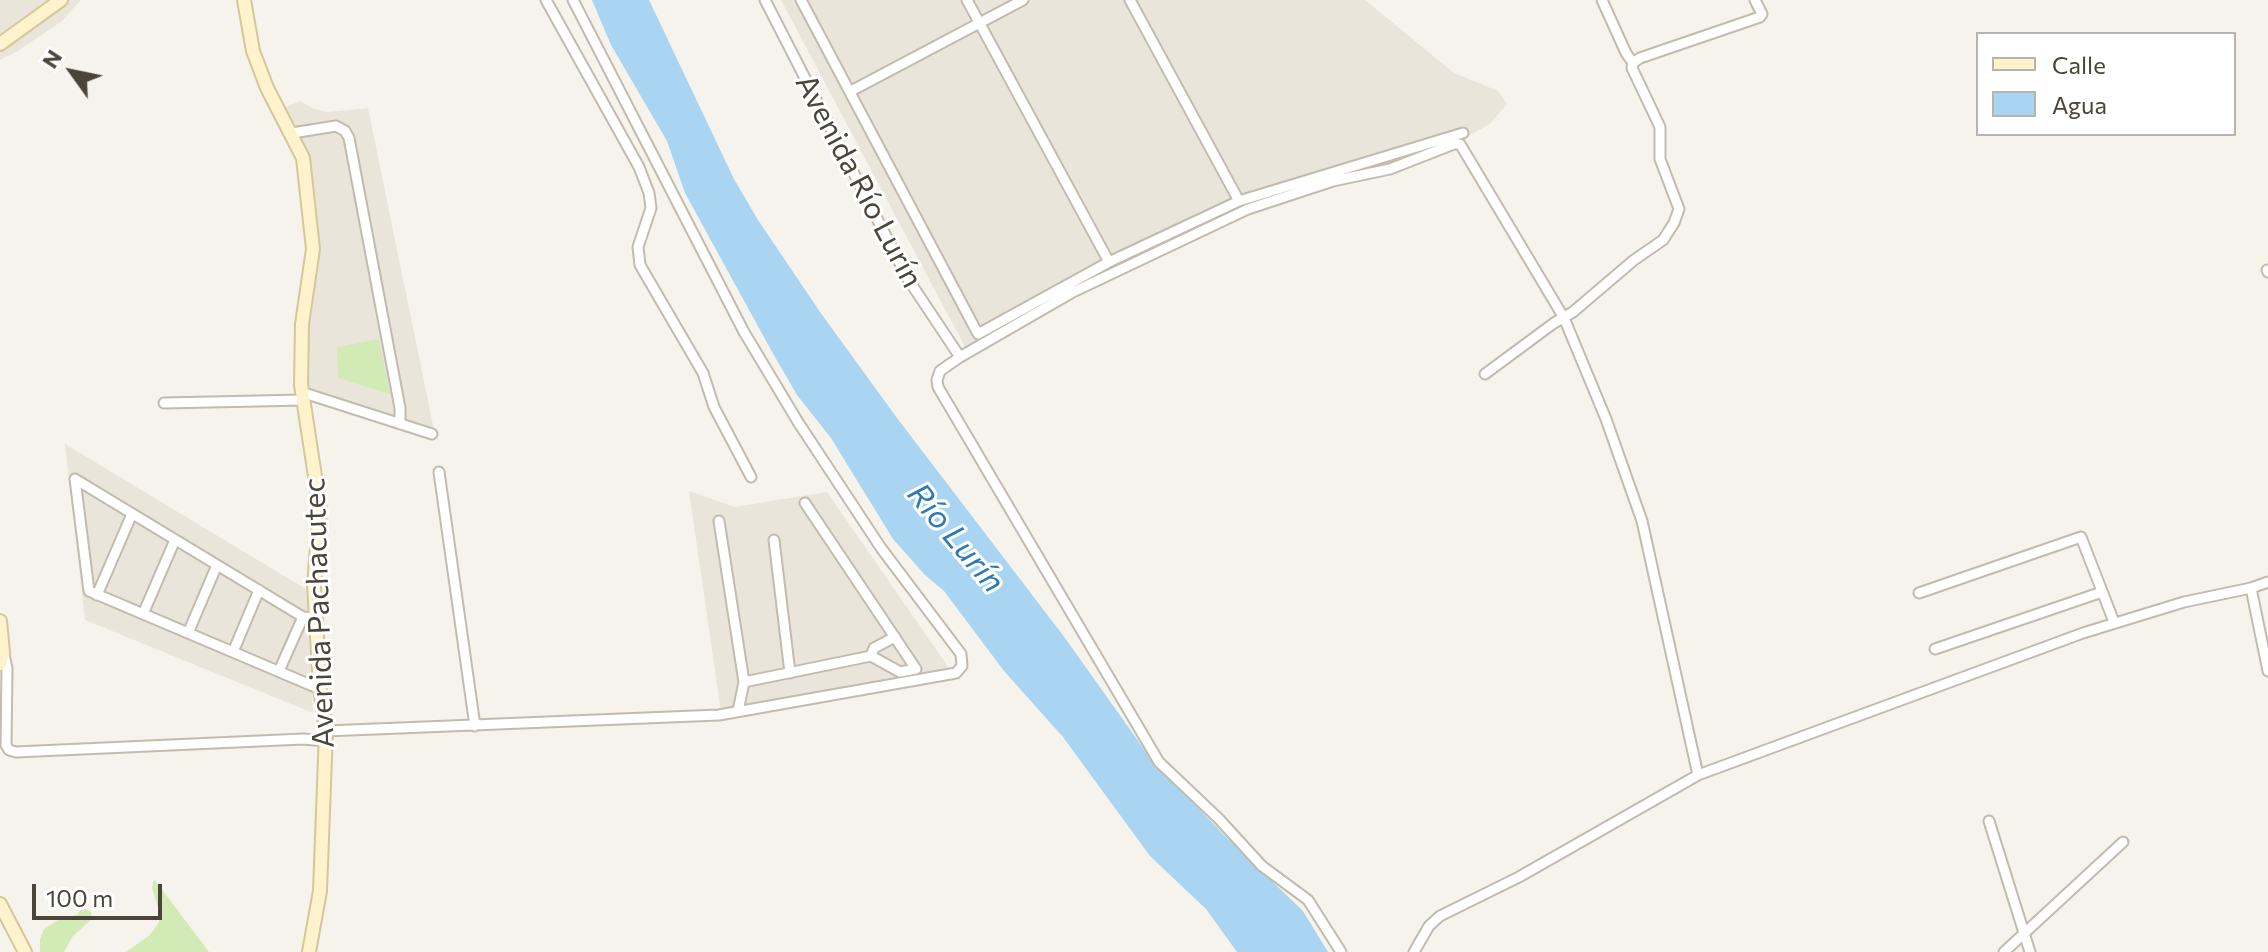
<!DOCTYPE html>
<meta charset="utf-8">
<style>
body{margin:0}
#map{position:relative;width:2268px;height:952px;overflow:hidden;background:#f6f3ec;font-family:Commissioner,sans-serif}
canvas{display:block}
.legend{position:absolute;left:1976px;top:32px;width:260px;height:104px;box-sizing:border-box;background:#fff;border:2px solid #b7b4b0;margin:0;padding:10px 14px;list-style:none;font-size:24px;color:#4b4439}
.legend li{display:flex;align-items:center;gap:16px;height:40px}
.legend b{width:40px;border:2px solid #b7b4b0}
.north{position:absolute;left:32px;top:32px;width:80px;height:80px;-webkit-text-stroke:6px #fff;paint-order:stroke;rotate:303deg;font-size:22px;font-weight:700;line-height:32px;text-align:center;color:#4b4439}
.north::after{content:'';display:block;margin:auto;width:28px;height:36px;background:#4b4439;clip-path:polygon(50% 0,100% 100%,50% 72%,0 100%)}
.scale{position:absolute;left:32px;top:884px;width:130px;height:36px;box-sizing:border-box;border:4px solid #4b4439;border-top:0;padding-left:10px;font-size:24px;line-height:28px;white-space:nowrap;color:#4b4439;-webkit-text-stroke:6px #fff;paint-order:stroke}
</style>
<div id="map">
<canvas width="2268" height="952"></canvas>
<ul class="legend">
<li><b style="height:10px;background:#fff3cd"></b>Calle</li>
<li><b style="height:22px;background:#a9d4f2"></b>Agua</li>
</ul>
<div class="north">N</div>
<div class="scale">100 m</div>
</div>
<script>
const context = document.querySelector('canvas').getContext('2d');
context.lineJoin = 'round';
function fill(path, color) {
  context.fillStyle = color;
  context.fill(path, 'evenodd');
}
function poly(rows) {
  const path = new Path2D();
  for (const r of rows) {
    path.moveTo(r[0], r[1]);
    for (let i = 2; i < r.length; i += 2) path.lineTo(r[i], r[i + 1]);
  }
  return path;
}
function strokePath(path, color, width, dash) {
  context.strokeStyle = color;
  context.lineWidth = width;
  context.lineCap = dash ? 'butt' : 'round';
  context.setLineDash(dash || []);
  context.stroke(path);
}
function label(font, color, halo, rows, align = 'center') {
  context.font = font + ' Commissioner,sans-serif';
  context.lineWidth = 6;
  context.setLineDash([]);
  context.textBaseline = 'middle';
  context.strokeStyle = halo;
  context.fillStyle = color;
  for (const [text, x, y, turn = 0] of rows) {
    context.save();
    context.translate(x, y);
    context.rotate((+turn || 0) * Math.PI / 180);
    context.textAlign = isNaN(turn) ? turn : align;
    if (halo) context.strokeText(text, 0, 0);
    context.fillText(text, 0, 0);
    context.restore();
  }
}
fill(poly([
 [0,0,81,0,62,21,18,51,0,60],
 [781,0,1365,0,1454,73,1498,91,1507,104,1490,124,1470,135,1239,207,1110,267,965,347],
 [300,101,314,109,328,112,368,108,436,440,306,398,309,333,320,247,308,165,282,109],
 [65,444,306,589,313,713,85,620],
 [689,491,735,507,827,492,949,668,735,707,721,712]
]), '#eae5da');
fill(poly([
 [379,339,390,394,338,378,337,347],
 [154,879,209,952,126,952,150,935,159,922,159,911,152,888],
 [83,907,91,912,92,919,73,936,64,952,40,952,40,939,44,929,61,918,77,915]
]), '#d2eab5');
fill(poly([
 [592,0,649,0,734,179,758,220,820,312,897,418,1065,638,1151,759,1225,836,1303,911,1328,952,1237,952,1206,909,1150,856,1063,737,1004,671,944,591,925,575,893,539,831,438,797,395,771,350,685,193,667,141,611,45]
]), '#a9d4f2');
const street = poly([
 [546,0,639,167,649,193,651,208,638,247,640,265,703,373,714,407,751,477],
 [765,0,908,279,960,357],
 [801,0,978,334,1109,262,1239,201,1463,133],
 [967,0,1109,262],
 [1130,0,1239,201],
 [1602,0,1626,53,1633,63],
 [851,91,1023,0],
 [292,133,336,126,345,131,349,138,400,408,400,424],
 [2267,270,2268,272],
 [1485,374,1554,323,1573,312,1634,260,1663,240,1674,223,1679,209,1660,159,1660,127,1632,68,1633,63,1640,58,1760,17,1762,14,1755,0],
 [301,392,432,434],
 [164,403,303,400],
 [439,472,475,726],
 [75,479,89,591,320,689],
 [75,479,303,617,316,618],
 [719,521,744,682,871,656,900,672,916,669,805,503],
 [774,540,790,673],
 [2251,588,2268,671],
 [1919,593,2081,537,2114,622],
 [97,595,132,514],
 [143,614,175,540],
 [188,633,217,565],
 [1935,649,2102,592],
 [233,652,259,590],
 [4,655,7,668,6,745,9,750,16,752,303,739,325,741],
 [871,656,874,648,895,637],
 [279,671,303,617],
 [738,711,744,682],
 [326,731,719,715,956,673,962,666,961,654,881,548,798,422,744,332,573,0],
 [1989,821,2030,952],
 [1341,952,1308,900,1262,866,1219,819,1159,762,938,387,937,380,940,371,960,357,1071,293,1248,209,1333,181,1390,169,1454,144,1460,144,1564,318,1606,419,1642,521,1698,775],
 [1414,952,1429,926,1440,916,1519,877,1698,775,2083,633,2184,602,2251,588,2268,582],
 [2004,952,2123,842]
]);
const secondary = poly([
 [244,0,253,51,267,88,303,158,313,249,302,324,301,385,320,509,314,585,320,689,326,731,320,891,309,952],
 [0,44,61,0],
 [0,621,3,652,0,664],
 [0,904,25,952]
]);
strokePath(street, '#c2bbae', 13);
strokePath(secondary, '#d6c79b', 16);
strokePath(street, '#fff', 9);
strokePath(secondary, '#fff3cd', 12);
label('30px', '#4b4439', '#fff', [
 ["Avenida Río Lurín",859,181,62],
 ["Avenida Pachacutec",319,613,-92]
]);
label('italic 32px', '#2e7ab2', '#fff', [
 ["Río Lurín",956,538,50]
]);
</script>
